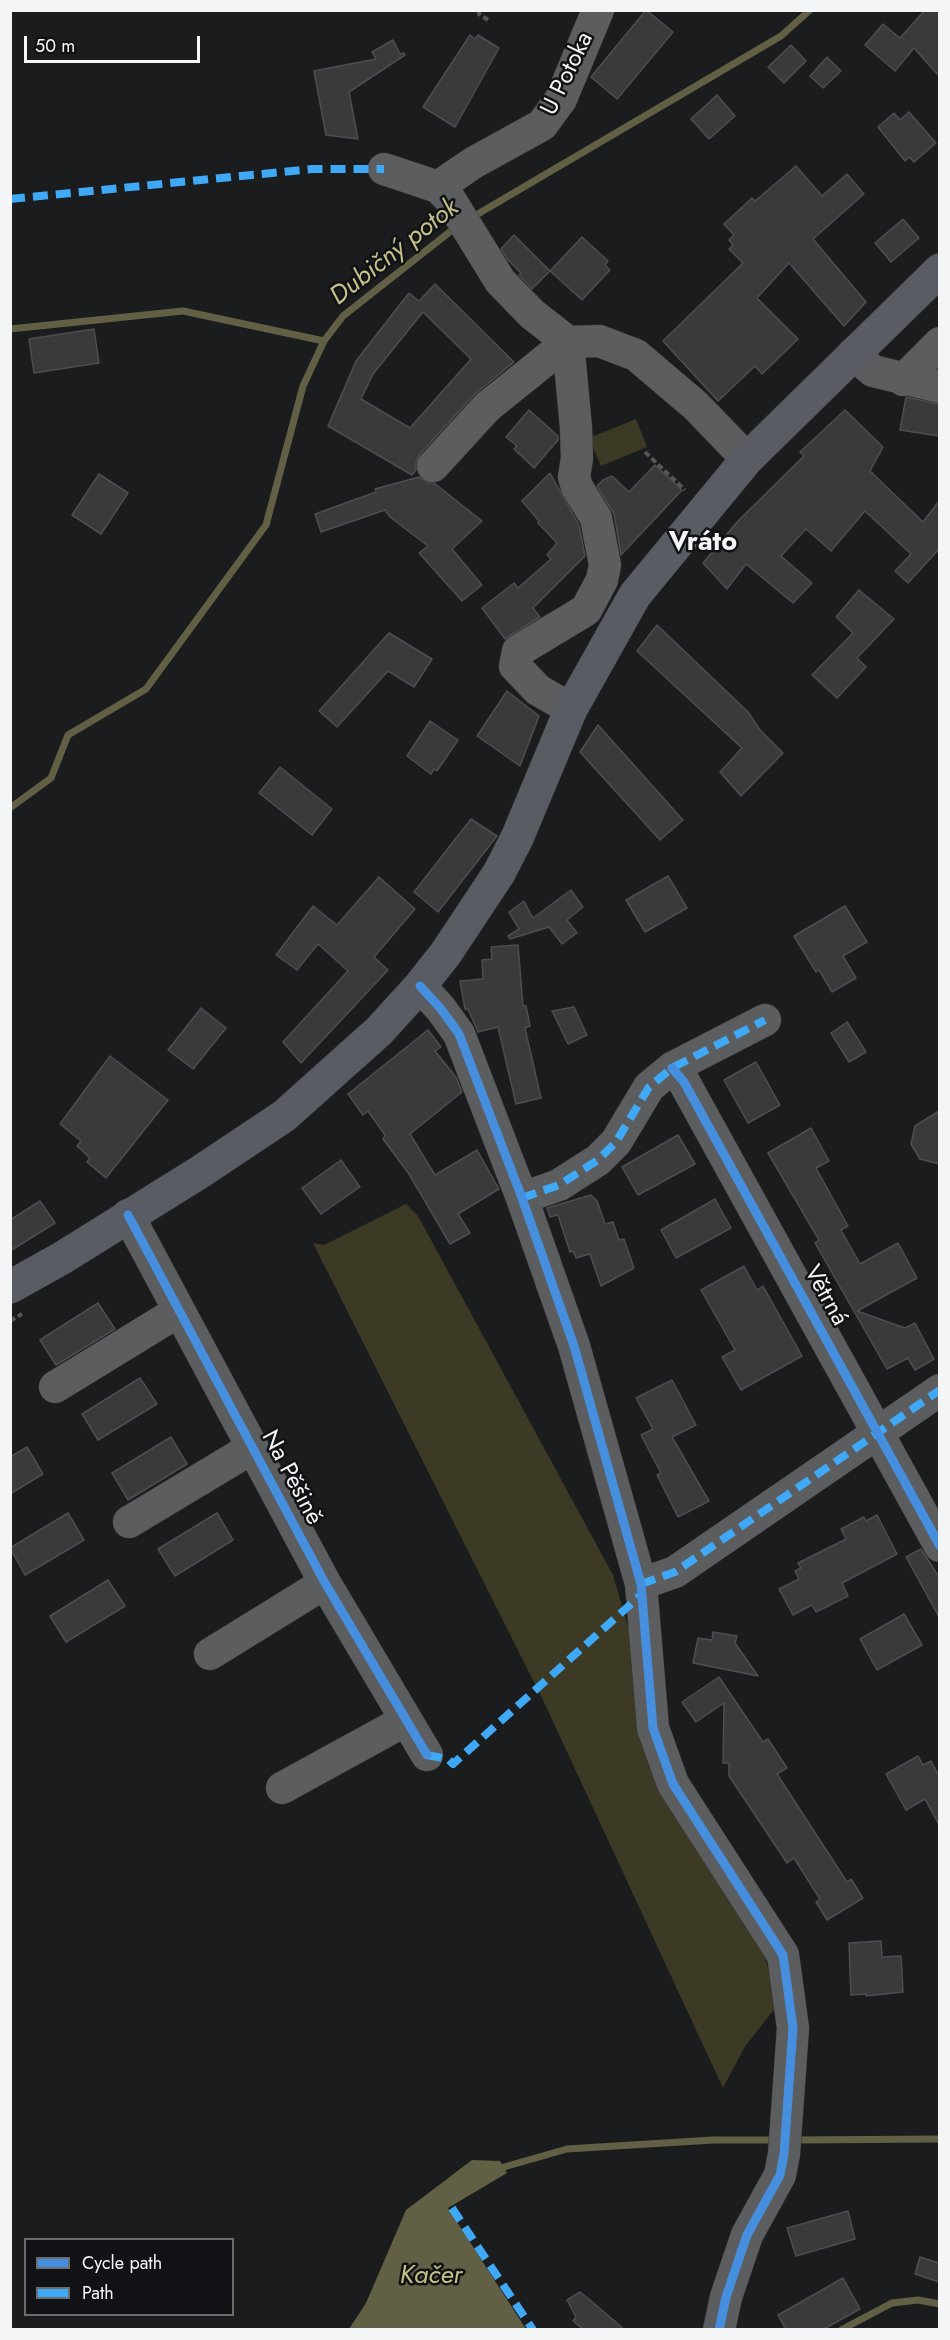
<!DOCTYPE html>
<meta charset="utf-8">
<style>
body{margin:0}
#map{position:relative;width:950px;height:2340px;overflow:hidden;background:#1b1c1d;font-family:Jost,sans-serif}
canvas{display:block}
.frame{position:absolute;inset:0;border:12px solid #f4f5f7;pointer-events:none}
.legend{position:absolute;left:24px;top:2238px;width:210px;height:78px;box-sizing:border-box;background:#111215;border:2px solid #6c6d6f;margin:0;padding:8px 10px;list-style:none;font-size:18px;color:#f4f5f7}
.legend li{display:flex;align-items:center;gap:12px;height:30px}
.legend b{width:30px;border:2px solid #6c6d6f}
.scale{position:absolute;left:24px;top:36px;width:176px;height:27px;box-sizing:border-box;border:3px solid #f4f5f7;border-top:0;padding-left:8px;font-size:18px;line-height:21px;white-space:nowrap;color:#f4f5f7;-webkit-text-stroke:4px #111215;paint-order:stroke}
</style>
<div id="map">
<canvas width="950" height="2340"></canvas>
<div class="frame"></div>
<ul class="legend">
<li><b style="height:8px;background:#468fdf"></b>Cycle path</li>
<li><b style="height:8px;background:#3fa9f5"></b>Path</li>
</ul>
<div class="scale">50 m</div>
</div>
<script>
const context = document.querySelector('canvas').getContext('2d');
context.lineJoin = 'round';
function fill(path, color) {
  context.fillStyle = color;
  context.fill(path, 'evenodd');
}
function poly(rows) {
  const path = new Path2D();
  for (const r of rows) {
    path.moveTo(r[0], r[1]);
    for (let i = 2; i < r.length; i += 2) path.lineTo(r[i], r[i + 1]);
  }
  return path;
}
function strokePath(path, color, width, dash) {
  context.strokeStyle = color;
  context.lineWidth = width;
  context.lineCap = dash ? 'butt' : 'round';
  context.setLineDash(dash || []);
  context.stroke(path);
}
function label(font, color, halo, rows, align = 'center') {
  context.font = font + ' Jost,sans-serif';
  context.lineWidth = 5;
  context.setLineDash([]);
  context.textBaseline = 'middle';
  context.strokeStyle = halo;
  context.fillStyle = color;
  for (const [text, x, y, turn = 0] of rows) {
    context.save();
    context.translate(x, y);
    context.rotate((+turn || 0) * Math.PI / 180);
    context.textAlign = isNaN(turn) ? turn : align;
    if (halo) context.strokeText(text, 0, 0);
    context.fillText(text, 0, 0);
    context.restore();
  }
}
fill(poly([
 [636,419,647,447,601,466,589,438],
 [406,1204,418,1216,613,1575,629,1630,640,1729,649,1765,718,1881,765,1954,776,2007,744,2048,723,2088,543,1700,313,1243,324,1245]
]), '#3c3a24');
fill(poly([
 [472,2160,500,2161,507,2173,448,2208,526,2329,349,2329,366,2303,406,2210]
]), '#616044');
strokePath(poly([
 [471,218,781,36,810,10],
 [10,329,183,311,324,341],
 [10,808,51,778,68,735,146,689,266,525,303,386,324,341,343,316,456,227],
 [794,2140,940,2139],
 [497,2169,567,2149,713,2140,777,2140],
 [841,2330,892,2303,918,2300,940,2304]
]), '#616044', 7);
const building = poly([
 [646,10,673,32,617,99,591,77,646,10],
 [925,10,939,10,939,76,914,48,895,71,865,45,883,24,900,38,925,10],
 [470,35,475,39,478,35,499,48,455,127,423,107,470,35],
 [393,40,400,54,404,53,405,55,349,92,358,139,326,135,314,71,376,59,372,52,393,40],
 [791,45,806,61,784,83,768,67,791,45],
 [827,57,841,71,823,88,810,76,827,57],
 [717,95,735,116,709,139,691,119,717,95],
 [909,112,936,143,914,162,909,157,905,161,878,127,894,113,900,120,909,112],
 [796,166,822,196,847,174,864,194,813,239,866,302,844,326,789,263,757,298,798,339,762,374,755,366,718,401,663,341,743,263,729,249,733,245,729,240,734,235,724,224,752,198,755,201,796,166],
 [903,219,919,238,891,262,875,243,903,219],
 [514,235,550,271,582,237,608,261,605,265,610,270,582,300,550,271,532,289,519,275,521,273,508,260,501,249,514,235],
 [435,284,514,362,474,395,420,454,416,462,416,470,412,475,328,426,356,361,409,293,419,301,435,284],
 [423,312,471,359,410,428,361,399,373,374,423,312],
 [94,329,99,363,34,373,29,339,94,329],
 [906,397,939,404,939,436,900,430,906,397],
 [529,410,558,436,558,440,534,468,514,449,517,446,506,437,529,410],
 [845,410,883,447,870,471,923,522,939,501,939,549,908,583,895,571,911,554,865,511,831,551,806,529,781,556,812,583,793,603,746,564,727,589,703,563,738,521,804,456,800,452,845,410],
 [655,465,682,490,621,555,614,514,597,486,603,480,612,476,629,492,655,465],
 [550,473,579,525,585,556,533,608,540,617,505,639,482,608,514,583,518,588,551,559,547,555,557,543,538,523,539,521,522,501,550,473],
 [99,474,128,493,101,534,72,515,99,474],
 [419,477,429,483,434,483,482,521,452,549,482,585,462,601,419,553,428,546,390,517,385,510,321,532,315,514,376,492,375,489,419,477],
 [859,590,894,619,857,658,866,667,837,698,812,675,853,633,836,617,859,590],
 [657,625,748,712,760,730,783,753,741,796,720,772,742,748,637,651,657,625],
 [389,633,432,659,414,687,388,671,337,727,319,711,389,633],
 [507,691,539,716,520,766,477,736,507,691],
 [430,721,458,740,437,771,434,769,431,774,407,756,430,721],
 [598,725,683,820,660,840,580,752,598,725],
 [280,767,332,809,312,835,259,793,280,767],
 [471,819,497,836,438,912,414,892,471,819],
 [668,876,687,908,645,932,626,900,668,876],
 [379,877,415,909,374,957,388,970,301,1063,283,1042,348,971,318,944,297,970,276,955,313,906,337,925,379,877],
 [571,890,583,907,567,920,577,933,562,944,549,927,510,939,508,936,519,929,509,912,524,901,533,918,571,890],
 [845,906,867,942,843,956,856,978,832,992,819,970,816,972,794,936,845,906],
 [518,945,523,1006,526,1006,530,1026,525,1028,541,1098,516,1104,498,1027,478,1032,468,1009,465,1009,460,981,483,979,482,960,492,959,491,947,518,945],
 [574,1007,587,1035,568,1044,552,1011,574,1007],
 [201,1008,226,1028,193,1069,168,1050,201,1008],
 [847,1022,866,1052,849,1062,831,1033,847,1022],
 [428,1030,441,1047,435,1051,456,1077,462,1092,410,1134,435,1175,477,1150,499,1189,458,1214,470,1233,450,1244,409,1174,383,1139,385,1135,368,1111,363,1115,348,1094,428,1030],
 [110,1056,168,1100,106,1178,87,1162,90,1158,77,1146,81,1141,60,1124,110,1056],
 [756,1062,780,1105,748,1123,724,1080,756,1062],
 [939,1111,939,1164,920,1159,911,1144,915,1126,939,1111],
 [811,1128,829,1161,816,1168,848,1226,841,1230,860,1264,898,1243,917,1278,857,1311,905,1328,915,1323,934,1359,915,1370,908,1358,887,1369,815,1243,819,1240,768,1153,811,1128],
 [678,1135,695,1164,638,1195,622,1167,678,1135],
 [341,1160,360,1187,321,1214,302,1188,341,1160],
 [591,1195,597,1201,605,1224,613,1222,619,1240,624,1239,634,1268,601,1286,590,1254,576,1258,573,1251,570,1252,558,1215,550,1217,547,1208,591,1195],
 [715,1199,731,1228,676,1258,661,1230,715,1199],
 [40,1201,55,1223,10,1251,10,1220,40,1201],
 [744,1266,757,1290,763,1286,802,1356,741,1390,722,1357,735,1350,701,1290,744,1266],
 [98,1303,115,1329,56,1365,40,1340,98,1303],
 [140,1378,157,1404,98,1440,82,1414,140,1378],
 [672,1380,696,1425,672,1437,709,1501,678,1517,657,1475,661,1473,641,1435,653,1429,636,1398,672,1380],
 [171,1437,187,1464,128,1500,112,1473,171,1437],
 [27,1447,43,1474,10,1494,10,1457,27,1447],
 [68,1513,84,1540,25,1575,10,1548,68,1513],
 [217,1513,233,1540,175,1576,158,1549,217,1513],
 [877,1515,897,1554,842,1583,848,1596,816,1612,812,1605,793,1615,779,1589,799,1579,795,1571,801,1568,798,1563,846,1539,841,1529,864,1517,866,1521,877,1515],
 [921,1549,939,1577,939,1617,906,1557,921,1549],
 [108,1580,125,1606,66,1642,50,1616,108,1580],
 [904,1614,922,1645,877,1670,860,1639,904,1614],
 [713,1632,737,1636,735,1643,758,1676,693,1663,698,1638,712,1640,713,1632],
 [719,1677,763,1742,768,1739,787,1768,777,1774,847,1882,851,1879,863,1898,827,1920,816,1902,820,1899,794,1858,787,1863,729,1776,729,1763,723,1763,724,1703,696,1722,682,1702,719,1677],
 [918,1756,923,1765,931,1761,939,1776,939,1825,925,1799,906,1810,886,1774,918,1756],
 [881,1941,882,1957,901,1956,903,1992,866,1996,866,1994,851,1995,849,1943,881,1941],
 [848,2211,855,2239,796,2256,787,2228,848,2211],
 [920,2257,939,2263,939,2282,915,2274,920,2257],
 [843,2278,860,2309,822,2330,786,2330,778,2315,843,2278],
 [580,2292,590,2300,625,2330,584,2330,573,2321,576,2317,567,2300,580,2292]
]);
fill(building, '#3a3a3b');
strokePath(building, '#4d4e4f', 1.5);
const minor = poly([
 [384,169,438,187,449,198,500,281,532,314,568,342,599,341,636,355,696,406,747,459],
 [438,187,473,163,542,125,561,99,598,10],
 [568,342,576,428,577,458,574,477,577,487,596,518,605,565,602,580,586,610,518,651,515,666,538,690,571,709],
 [853,354,873,371,940,387],
 [903,380,940,343],
 [433,466,487,407,568,342],
 [420,986,441,1009,459,1034,522,1198,574,1346,641,1584,653,1728,673,1784,783,1955,793,2028,784,2154,780,2175,747,2235,726,2297,719,2330],
 [672,1068,684,1082,940,1546],
 [522,1198,559,1185,598,1160,616,1142,649,1087,672,1068,765,1020],
 [128,1215,325,1583,427,1755],
 [55,1387,179,1311],
 [129,1522,252,1448],
 [641,1584,675,1572,940,1390],
 [210,1654,325,1583],
 [282,1788,406,1720]
]);
const major = poly([
 [10,1287,62,1258,200,1172,284,1116,379,1031,420,986,446,953,499,873,517,838,571,709,635,595,747,459,940,270]
]);
strokePath(minor, '#38393a', 33);
strokePath(major, '#38393a', 34);
strokePath(poly([
 [479,10,479,14,488,20],
 [645,452,685,490],
 [10,1321,22,1314]
]), '#555556', 4, [6, 3]);
strokePath(minor, '#5c5d5e', 32);
strokePath(major, '#595d63', 33);
strokePath(poly([
 [10,199,312,169,384,169],
 [522,1198,559,1185,598,1160,616,1142,649,1087,672,1068,765,1020],
 [641,1584,675,1572,940,1390],
 [427,1755,448,1759,453,1764,641,1595],
 [452,2208,533,2330]
]), '#3fa9f5', 8, [15, 8]);
strokePath(poly([
 [420,986,441,1009,459,1034,522,1198,574,1346,641,1584,653,1728,673,1784,783,1955,793,2028,784,2154,780,2175,747,2235,726,2297,719,2330],
 [672,1068,684,1082,940,1546],
 [128,1215,325,1583,427,1755]
]), '#468fdf', 9);
label('24px', '#f4f5f7', '#111215', [
 ["U Potoka",568,74,-64],
 ["Větrná",825,1296,61],
 ["Na Pěšině",291,1478,62]
]);
label('italic 26px', '#c5c188', '#111215', [
 ["Dubičný potok",395,253,-38],
 ["Kačer",431,2277]
]);
label('bold 27px', '#f4f5f7', '#111215', [
 ["Vráto",703,543]
]);
</script>
